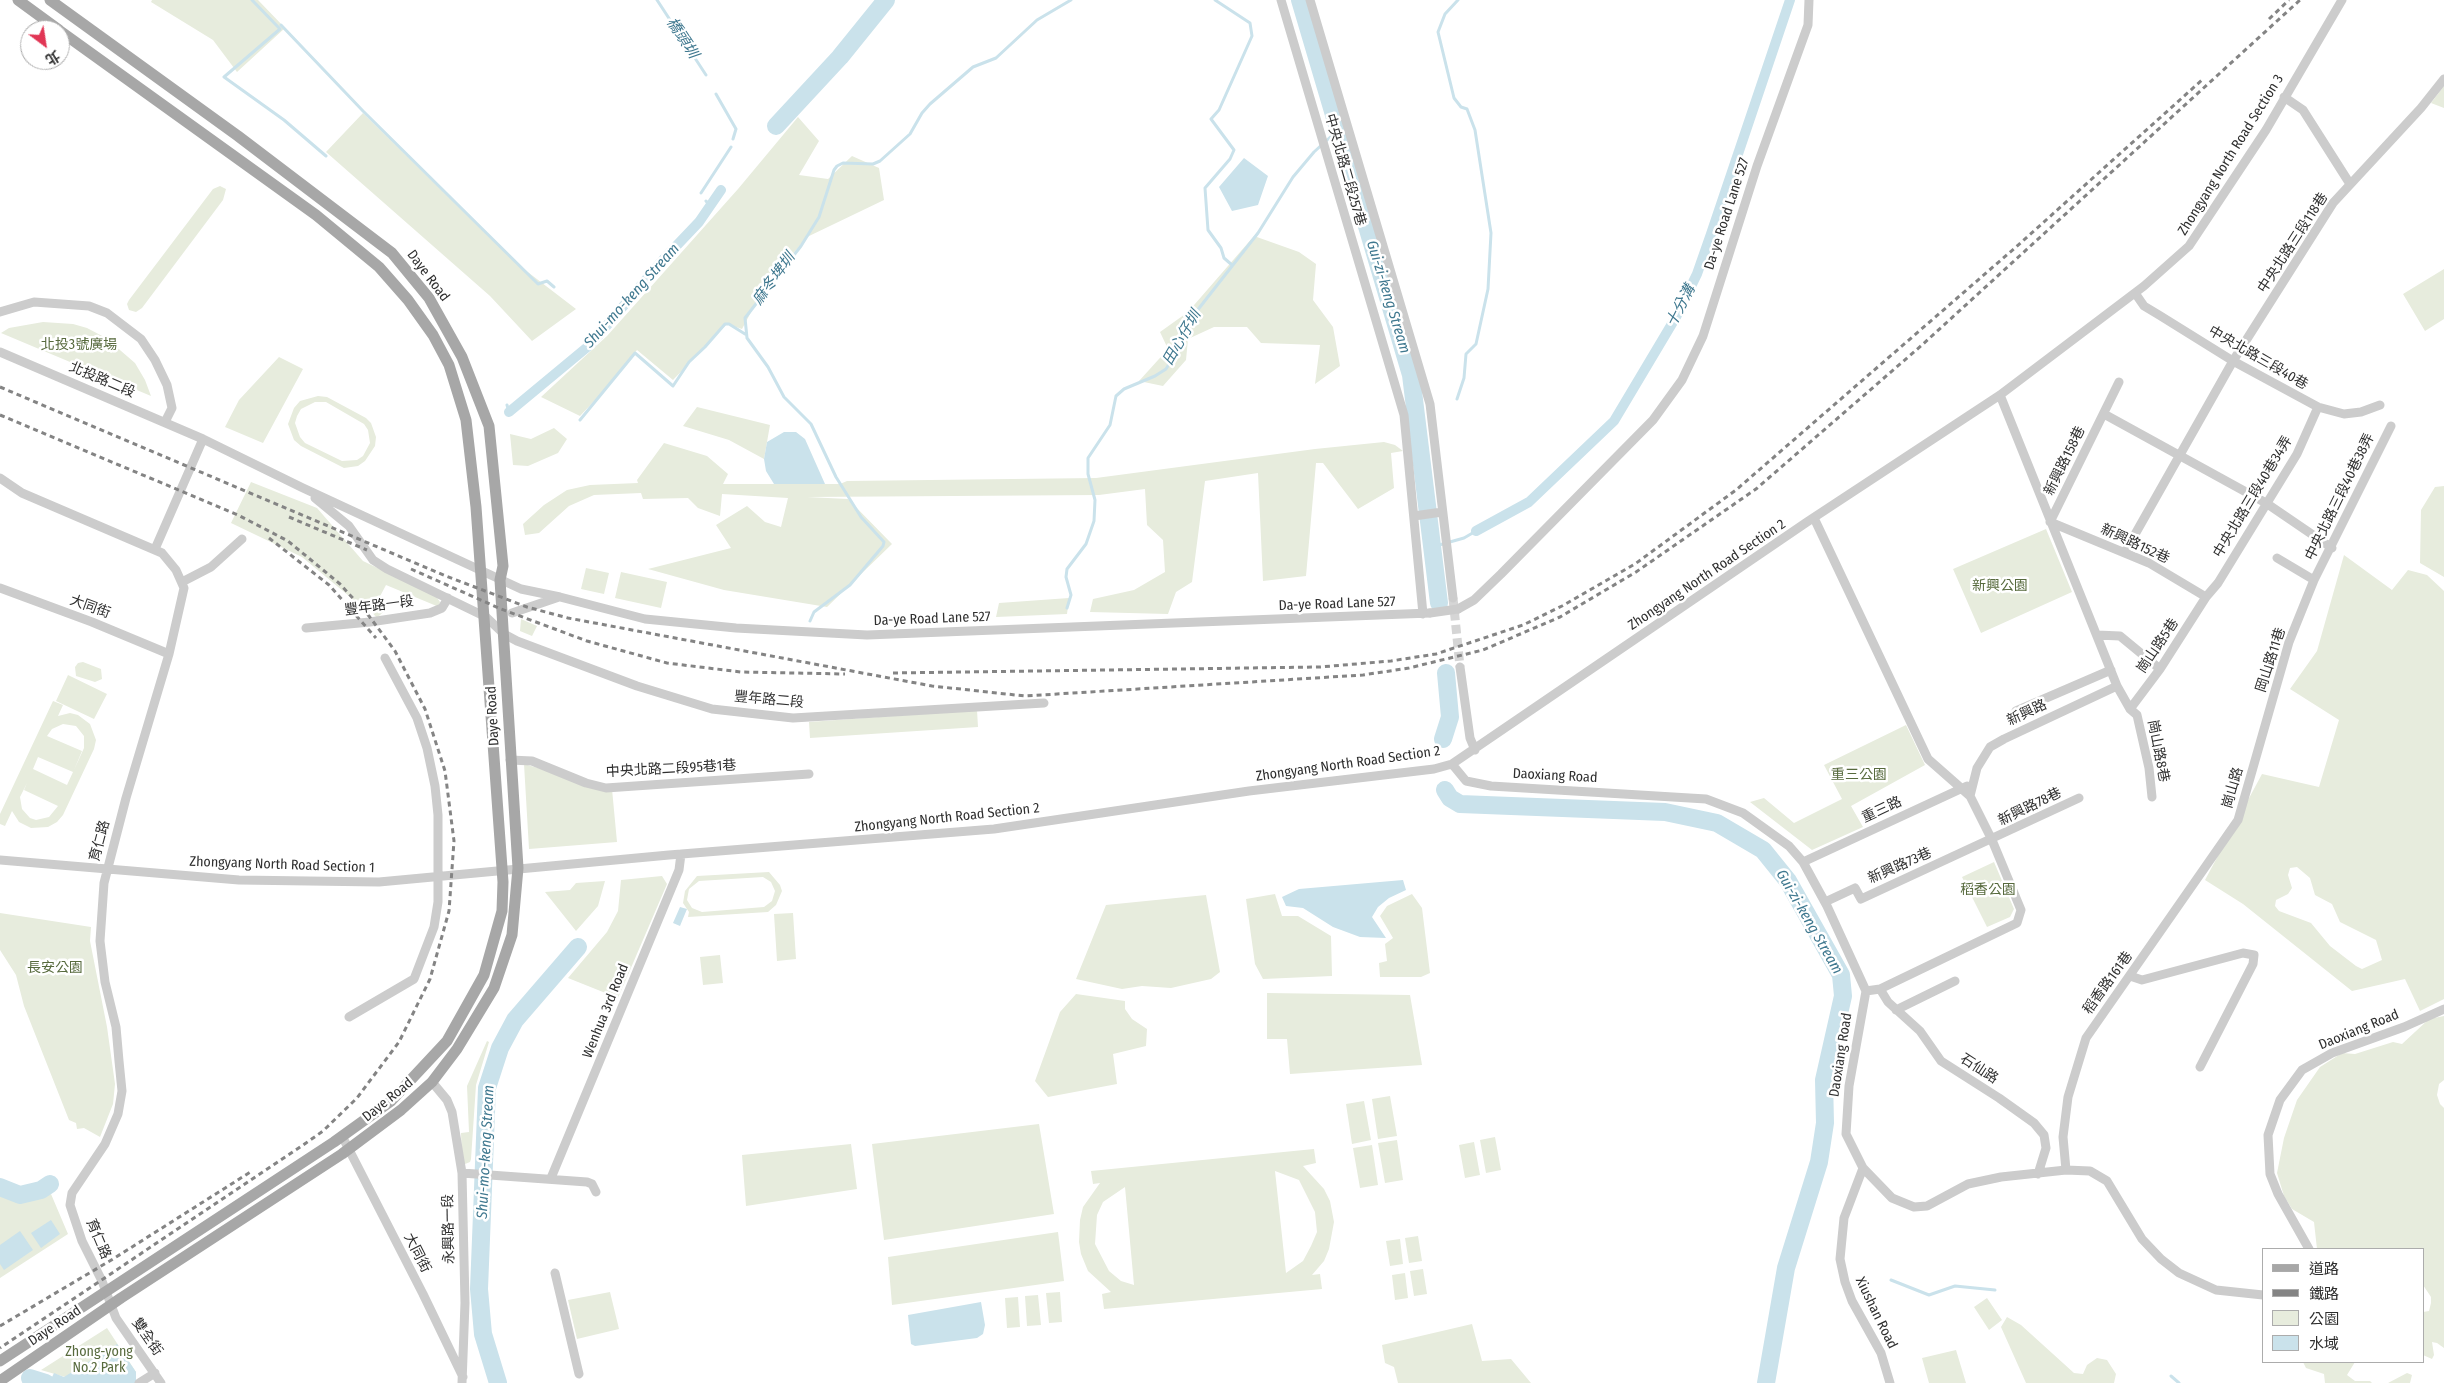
<!DOCTYPE html>
<meta charset="utf-8">
<style>
body{margin:0}
#map{position:relative;width:2444px;height:1383px;overflow:hidden;background:#fff;font-family:"Fira Sans Condensed","Noto Sans TC",sans-serif}
canvas{display:block}
.legend{position:absolute;left:2262px;top:1248px;width:162px;height:115px;box-sizing:border-box;background:#fff;border:1px solid #acacac;margin:0;padding:6px 9px;list-style:none;font-size:15px;color:#2f2f2f}
.legend li{display:flex;align-items:center;gap:10px;height:25px}
.legend b{width:25px;border:1px solid #acacac}
.north{position:absolute;left:20px;top:20px;width:50px;height:50px;box-sizing:border-box;background:#fff;border:1px solid #acacac;border-radius:50%;rotate:149deg;font-size:14px;font-weight:700;line-height:20px;text-align:center;color:#2f2f2f}
.north::after{content:'';display:block;margin:auto;width:18px;height:22px;background:#e13655;clip-path:polygon(50% 0,100% 100%,50% 72%,0 100%)}
</style>
<div id="map">
<canvas width="2444" height="1383"></canvas>
<ul class="legend">
<li><b style="height:6px;background:#a7a7a7"></b>道路</li>
<li><b style="height:6px;background:#848484"></b>鐵路</li>
<li><b style="height:14px;background:#e7ecdd"></b>公園</li>
<li><b style="height:14px;background:#cae2eb"></b>水域</li>
</ul>
<div class="north">北</div>
</div>
<script>
const context = document.querySelector('canvas').getContext('2d');
context.lineJoin = 'round';
function fill(path, color) {
  context.fillStyle = color;
  context.fill(path, 'evenodd');
}
function poly(rows) {
  const path = new Path2D();
  for (const r of rows) {
    path.moveTo(r[0], r[1]);
    for (let i = 2; i < r.length; i += 2) path.lineTo(r[i], r[i + 1]);
  }
  return path;
}
function strokePath(path, color, width, dash) {
  context.strokeStyle = color;
  context.lineWidth = width;
  context.lineCap = dash ? 'butt' : 'round';
  context.setLineDash(dash || []);
  context.stroke(path);
}
function label(font, color, halo, rows, align = 'center') {
  context.font = font + ' "Fira Sans Condensed","Noto Sans TC",sans-serif';
  context.lineWidth = 5;
  context.setLineDash([]);
  context.textBaseline = 'middle';
  context.strokeStyle = halo;
  context.fillStyle = color;
  for (const [text, x, y, turn = 0] of rows) {
    context.save();
    context.translate(x, y);
    context.rotate((+turn || 0) * Math.PI / 180);
    context.textAlign = isNaN(turn) ? turn : align;
    if (halo) context.strokeText(text, 0, 0);
    context.fillText(text, 0, 0);
    context.restore();
  }
}
fill(poly([
 [152,0,258,0,285,28,237,72,213,40,151,2],
 [2444,86,2444,108,2431,103],
 [363,113,516,263,576,309,532,341,490,296,326,152],
 [798,117,819,141,799,175,828,179,852,156,879,168,884,200,807,237,764,288,742,329,727,324,673,380,637,350,614,380,580,416,541,397,607,336,738,189],
 [220,186,226,189,223,200,142,308,136,312,129,310,127,304,129,300,213,189],
 [1254,236,1299,252,1316,264,1313,300,1333,327,1340,366,1315,384,1320,345,1261,343,1247,327,1214,327,1188,339,1186,360,1163,386,1139,381,1168,349,1160,332,1188,312],
 [2444,269,2444,319,2425,331,2403,294],
 [43,322,73,324,87,328,106,338,135,363,145,380,151,396,1,333,9,328],
 [279,357,303,369,263,443,225,427,239,400],
 [318,396,327,397,366,418,371,423,376,437,375,446,365,461,358,466,344,468,301,446,294,440,288,424,294,408,300,401],
 [315,402,326,402,364,424,368,430,370,443,363,456,357,460,342,461,305,443,300,437,295,423,297,416,301,409],
 [697,407,770,425,764,459,729,440,683,426],
 [554,428,567,439,558,453,528,466,513,465,510,434,531,439],
 [1384,442,1395,445,1403,451,1391,453,1394,488,1358,509,1323,463,1316,463,1306,576,1263,581,1258,473,1205,481,1192,582,1176,592,1168,614,1090,612,1093,599,1134,590,1165,572,1163,540,1147,525,1145,489,1099,495,807,497,848,499,892,544,827,607,724,590,648,569,731,548,716,525,747,506,765,522,781,527,788,498,722,494,720,516,698,508,688,498,643,499,641,493,594,495,569,506,539,533,525,535,523,524,544,505,567,490,590,485,638,483,637,480,664,443,707,456,728,474,723,484,840,484,847,481,1096,478,1315,449],
 [251,482,317,508,363,561,436,596,440,602,439,607,386,585,377,602,383,612,377,618,366,606,355,601,302,557,231,523],
 [2444,486,2444,577,2420,563,2421,510,2435,487],
 [2046,529,2072,592,1981,633,1953,569],
 [2344,555,2392,590,2408,570,2427,575,2444,591,2444,999,2420,1011,2405,979,2352,991,2243,904,2205,880,2262,774,2319,787,2339,720,2290,689,2317,651],
 [2297,867,2310,878,2315,895,2332,904,2340,922,2376,940,2382,960,2362,969,2356,966,2330,946,2311,923,2279,911,2275,906,2276,900,2288,894,2292,888,2288,875,2290,868],
 [586,568,609,573,604,594,581,589],
 [621,572,667,582,661,608,615,598],
 [1069,598,1067,614,996,617,999,603],
 [521,619,537,626,532,636,520,631],
 [83,662,101,669,102,679,95,682,76,676,75,667,78,663],
 [68,675,107,694,94,719,56,701],
 [53,701,63,705,58,716,70,713,78,715,90,724,96,740,94,749,63,815,57,822,48,827,31,828,19,822,12,811,5,826,0,824,0,814],
 [63,724,76,726,84,736,84,748,74,770,82,751,47,736,52,729],
 [38,757,73,772,67,785,33,769],
 [27,783,24,790,58,806,49,817,36,820,30,818,22,809,20,797],
 [977,710,978,727,810,738,809,722],
 [1906,725,1925,765,1851,806,1863,827,1812,850,1750,802,1764,798,1794,823,1842,799,1824,765],
 [524,764,612,789,617,842,529,849],
 [1994,862,2014,909,2010,917,1987,927,1962,877],
 [769,872,780,885,782,891,776,905,768,912,688,917,689,912,683,903,685,891,697,876],
 [763,877,771,882,775,891,772,901,764,907,702,912,692,908,687,900,689,889,699,881],
 [662,876,667,884,618,998,568,978,607,932,618,911,621,880],
 [605,881,598,906,576,931,545,892,570,890,576,883],
 [1275,894,1282,916,1298,916,1331,936,1332,976,1263,979,1255,964,1246,899],
 [1412,894,1422,908,1430,973,1421,977,1380,977,1379,963,1387,961,1385,944,1393,938,1380,916,1387,906],
 [1206,895,1220,972,1211,979,1171,988,1142,986,1122,989,1076,979,1106,905],
 [0,913,91,927,90,941,107,1027,115,1084,113,1104,100,1137,84,1128,77,1129,76,1123,69,1120,24,1006,16,975,0,950],
 [793,913,796,959,777,961,774,914],
 [720,955,723,983,703,985,700,957],
 [1267,993,1410,995,1422,1065,1290,1074,1287,1039,1267,1039],
 [1076,994,1125,1001,1125,1009,1132,1019,1147,1029,1146,1046,1113,1054,1117,1084,1048,1097,1035,1081,1060,1012],
 [2444,1016,2444,1080,2439,1084,2437,1095,2440,1104,2444,1108,2444,1348,2437,1343,2432,1342,2434,1355,2432,1359,2423,1355,2423,1312,2429,1311,2431,1303,2431,1297,2423,1285,2423,1249,2317,1249,2314,1222,2292,1209,2284,1196,2277,1173,2284,1138,2297,1100,2320,1067,2342,1053,2355,1054,2393,1042,2402,1044,2429,1019],
 [487,1041,489,1042,476,1085,471,1159,470,1162,465,1164,462,1160,461,1133,469,1132,467,1086],
 [1390,1096,1397,1136,1378,1139,1372,1099],
 [1364,1101,1371,1140,1352,1144,1346,1104],
 [1039,1124,1054,1214,884,1240,872,1144],
 [1495,1137,1501,1170,1486,1173,1480,1140],
 [1397,1140,1403,1180,1385,1183,1378,1143],
 [1474,1142,1480,1175,1465,1178,1459,1145],
 [851,1144,857,1189,746,1206,742,1155],
 [1372,1145,1378,1185,1360,1188,1353,1148],
 [1314,1149,1316,1163,1303,1166,1324,1189,1330,1201,1334,1222,1329,1249,1324,1261,1312,1275,1320,1274,1322,1289,1104,1309,1102,1294,1111,1292,1088,1271,1081,1254,1079,1242,1080,1220,1083,1207,1100,1183,1093,1184,1091,1171],
 [1275,1171,1299,1180,1315,1212,1317,1232,1311,1246,1303,1261,1286,1273],
 [1125,1187,1134,1285,1121,1281,1109,1271,1095,1244,1097,1215,1103,1202],
 [51,1194,68,1234,0,1278,0,1195,20,1202],
 [1058,1232,1064,1281,892,1305,888,1257],
 [1418,1236,1422,1261,1409,1263,1405,1238],
 [1400,1239,1403,1264,1390,1266,1386,1241],
 [1423,1269,1427,1294,1414,1296,1410,1271],
 [1405,1273,1408,1298,1395,1300,1392,1275],
 [610,1292,619,1329,577,1339,568,1300],
 [1060,1292,1062,1322,1049,1323,1046,1293],
 [1038,1295,1041,1325,1027,1326,1025,1296],
 [1018,1297,1020,1327,1007,1328,1005,1298],
 [1987,1298,2002,1320,1989,1330,1974,1307],
 [2007,1317,2021,1325,2074,1373,2083,1374,2087,1365,2097,1358,2107,1360,2116,1374,2114,1383,2026,1383,2001,1327],
 [1472,1324,1482,1361,1511,1359,1531,1383,1398,1383,1394,1367,1385,1363,1382,1345],
 [107,1328,136,1372,86,1383,41,1370],
 [1956,1350,1966,1383,1929,1383,1922,1358],
 [2303,1362,2355,1362,2347,1375,2355,1381,2370,1381,2372,1383,2325,1383,2324,1374,2306,1368],
 [2407,1373,2412,1375,2410,1383,2388,1383]
]), '#e7ecdd');
fill(poly([
 [1244,158,1268,176,1258,205,1232,211,1219,187],
 [784,432,796,432,805,439,825,484,774,484,766,471,764,459,767,442],
 [1403,880,1406,890,1389,898,1378,907,1372,917,1386,938,1360,937,1333,927,1303,908,1286,906,1282,897,1299,889],
 [680,907,687,909,680,926,673,923],
 [51,1220,60,1234,41,1248,31,1233],
 [20,1231,33,1250,4,1270,0,1264,0,1245],
 [981,1302,985,1325,983,1334,977,1338,915,1346,911,1344,908,1315],
 [117,1344,136,1372,136,1383,49,1383,54,1373,64,1377]
]), '#cae2eb');
strokePath(poly([
 [252,0,280,29,224,77,284,120,326,156],
 [657,0,706,75],
 [1215,0,1250,23,1252,36,1219,110,1211,119,1234,150,1230,159,1205,188,1208,230,1221,248,1224,258,1232,265],
 [281,25,363,111,538,284,547,281,554,287],
 [716,94,736,129,733,139],
 [701,193,731,147],
 [706,201,710,206],
 [1457,399,1464,378,1466,354,1476,344,1488,289,1491,233,1475,130,1467,109,1461,107,1454,98,1438,32,1445,14,1458,0],
 [507,405,509,412],
 [580,420,635,353,673,386,689,362,705,347,725,324,729,324,745,334],
 [1432,547,1464,538,1476,531],
 [1067,608,1071,595,1066,577,1067,569,1086,544,1094,521,1095,500,1088,474,1088,458,1110,425,1116,396,1124,389,1155,376,1166,369,1183,342,1184,332,1189,321,1258,233,1293,177,1314,152,1338,130],
 [810,621,814,612,850,585,883,546,884,542,861,517,836,477,811,424,784,397,768,367,747,338,745,318,801,246,819,217,834,170,837,166,843,163,873,164,880,161,910,134,922,113,930,104,973,67,996,58,1037,20,1071,0],
 [1789,882,1792,879],
 [1891,1280,1929,1295,1955,1286,1995,1290],
 [2171,1376,2179,1383]
]), '#cae2eb', 3);
strokePath(poly([
 [509,412,591,344,661,262,699,222,721,190],
 [1476,531,1529,502,1614,421,1676,317,1697,274,1711,234,1790,0]
]), '#cae2eb', 10);
strokePath(poly([
 [1300,0,1411,375,1439,603],
 [776,126,840,57,886,0],
 [1443,739,1450,717,1446,673],
 [1445,790,1450,798,1460,804,1665,812,1717,823,1763,850,1788,881,1841,975,1843,996,1824,1080,1825,1123,1819,1162,1786,1268,1766,1383],
 [0,1187,20,1195,41,1190,50,1184],
 [30,1378,46,1383],
 [498,1383,483,1334,479,1289,487,1088,500,1048,515,1020,578,947]
]), '#cae2eb', 18);
strokePath(poly([
 [1453,598,1460,667]
]), '#d5d5d5', 9, [9, 4.5]);
strokePath(poly([
 [1281,0,1404,415,1423,614],
 [1310,0,1430,404,1453,598],
 [2284,97,2303,110,2350,184],
 [2135,293,2144,306,2159,315,2233,361,2318,407,2344,414,2361,412,2380,405],
 [0,312,34,302,89,306,107,313,141,339,155,360,167,385,172,408,165,422],
 [0,352,203,439,303,488,521,589,560,597,645,619,736,628,867,635,1430,613],
 [2119,382,2050,522,2149,563,2206,597],
 [2000,395,2117,686,2130,709,2137,715,2149,768,2152,797],
 [2104,414,2266,503,2332,548],
 [0,478,22,493,162,553,176,570,184,588,169,654,126,798,104,883,100,941,105,982,116,1027,119,1061,122,1091,118,1114,105,1144,72,1193,70,1205,82,1241,102,1281,116,1318,161,1383],
 [315,498,349,526,373,560,387,569,486,617,504,634,517,641,637,686,712,709,793,718,1044,703],
 [1414,516,1442,512],
 [1814,518,1928,759,1970,796],
 [155,549,203,439],
 [2125,552,2233,361,2333,203,2421,108,2444,79],
 [2277,558,2314,580],
 [182,582,211,567,242,539],
 [0,588,92,622,169,654],
 [1458,609,1474,600,1501,574,1653,420,1682,380,1703,336,1757,166,1808,25,1809,0],
 [512,613,559,597],
 [306,628,370,622,430,613,442,608,448,598],
 [2097,635,2120,636,2160,669],
 [1460,667,1470,738,1475,750],
 [2130,709,2160,669,2206,597,2218,583,2297,454,2318,407],
 [2016,711,2111,670],
 [510,760,532,761,586,783,606,788,809,774],
 [1452,764,1466,781,1491,786,1706,799,1743,813,1789,846,1803,862,1827,906,1866,991,1849,1086,1846,1134,1863,1168,1892,1198,1914,1207,1927,1206,1968,1184,2001,1177,2066,1170,2090,1171,2107,1181,2142,1239,2161,1259,2179,1273,2216,1290,2263,1295],
 [0,860,239,880,379,882,669,855,994,829,1249,791,1434,769,1452,764,1807,522,2000,395,2144,286,2189,246,2266,130,2342,0],
 [1803,862,1967,786],
 [1825,902,1855,888,1861,899,2079,798],
 [2130,976,2142,980,2243,953,2254,955,2253,964,2200,1067],
 [1880,989,1888,1002,1920,1031,1941,1061,1999,1098,2034,1123,2044,1135,2046,1148,2038,1174],
 [1866,991,1880,989,2017,923,2021,910,1992,840,1970,796,1977,768,1990,747,2004,739,2117,686],
 [1896,1010,1955,981],
 [349,1017,414,979,434,927,438,902,438,815,435,786,427,748,417,718,385,658],
 [432,1082,447,1100,452,1112,462,1173,465,1303,462,1383],
 [342,1136,423,1294,463,1377],
 [1863,1168,1844,1218,1840,1259,1845,1282,1852,1301,1881,1353,1890,1383],
 [2066,1170,2063,1137,2068,1097,2086,1038,2238,820,2289,642,2314,580,2391,426],
 [462,1173,587,1182,592,1184,596,1192],
 [551,1178,679,870,681,854],
 [2309,1249,2278,1194,2270,1174,2268,1135,2280,1100,2302,1070,2332,1053,2404,1027,2444,1009],
 [555,1273,579,1374],
 [139,1383,155,1373]
]), '#ccc', 9);
strokePath(poly([
 [18,0,59,30],
 [0,1361,334,1142,391,1101,447,1041,484,975,502,911,503,882,476,507,466,420,449,365,433,335,408,300,379,267,316,215,60,31],
 [0,1381,121,1298,342,1154,401,1110,432,1082,457,1049,494,988,512,935,518,868,500,580,503,566,489,426,462,357,429,298,392,253,238,136,50,0]
]), '#a7a7a7', 11);
strokePath(poly([
 [2269,19,2289,0],
 [0,387,446,576,527,607,568,618,932,686,1025,696,1363,675,1409,668,1483,650,1560,617,1636,572,1756,489,1922,345,2300,0],
 [0,415,238,515,288,541,340,584,369,616,395,651,425,709,445,771,454,841,449,911,430,979,399,1042,357,1098,323,1131,306,1143,0,1348],
 [289,517,367,550],
 [269,538,329,585,376,638],
 [411,569,501,609,587,641,667,663,741,672,845,674],
 [893,673,1320,667,1391,661,1436,654,1523,625,1562,606,1635,564,1736,490,2016,247,2202,80],
 [0,1326,113,1259,252,1171]
]), '#848484', 3, [5, 4]);
strokePath(poly([
 [1430,613,1458,609]
]), '#ccc', 9);
label('14px', '#2f2f2f', '#fff', [
 ["Zhongyang North Road Section 3",2231,155,-58],
 ["中央北路二段257巷",1345,170,74],
 ["Da-ye Road Lane 527",1727,214,-72],
 ["中央北路三段118巷",2293,243,-57],
 ["Daye Road",428,276,53],
 ["中央北路三段40巷",2258,358,30],
 ["北投路二段",102,380,23],
 ["新興路158巷",2065,461,-64],
 ["中央北路三段40巷34弄",2253,497,-59],
 ["中央北路三段40巷38弄",2340,497,-64],
 ["新興路152巷",2135,544,25],
 ["Zhongyang North Road Section 2",1707,575,-34],
 ["Da-ye Road Lane 527",1337,604,-2],
 ["豐年路一段",379,606,-8],
 ["大同街",90,607,20],
 ["Da-ye Road Lane 527",932,619,-2],
 ["崗山路5巷",2158,646,-56],
 ["岡山路11巷",2271,660,-72],
 ["豐年路二段",769,700,5],
 ["新興路",2027,713,-25],
 ["Daye Road",493,716,-93],
 ["崗山路8巷",2158,751,79],
 ["Zhongyang North Road Section 2",1348,764,-8],
 ["中央北路二段95巷1巷",671,769,-3],
 ["Daoxiang Road",1555,776,3],
 ["崗山路",2233,788,-74],
 ["新興路78巷",2030,807,-26],
 ["重三路",1882,810,-25],
 ["Zhongyang North Road Section 2",947,818,-6],
 ["育仁路",100,841,-75],
 ["Zhongyang North Road Section 1",282,865,2],
 ["新興路73巷",1900,866,-24],
 ["稻香路161巷",2108,983,-54],
 ["Wenhua 3rd Road",606,1011,-68],
 ["Daoxiang Road",2359,1030,-22],
 ["Daoxiang Road",1841,1055,-81],
 ["石仙路",1979,1069,33],
 ["Daye Road",388,1100,-39],
 ["永興路一段",449,1229,-91],
 ["育仁路",98,1239,67],
 ["大同街",417,1253,63],
 ["Xiushan Road",1876,1313,64],
 ["Daye Road",55,1326,-34],
 ["雙全街",147,1337,55]
]);
label('14px', '#576a3d', '#fff', [
 ["北投3號廣場",79,345],
 ["新興公園",2000,586],
 ["重三公園",1859,775],
 ["稻香公園",1988,890],
 ["長安公園",55,968],
 ["Zhong-yong",99,1352],
 ["No.2 Park",99,1368]
]);
label('italic 15px', '#3f788f', '#fff', [
 ["橋頭圳",682,38,57],
 ["麻冬埤圳",774,279,-54],
 ["Shui-mo-keng Stream",632,296,-48],
 ["Gui-zi-keng Stream",1388,297,73],
 ["十分溝",1681,306,-63],
 ["田心仔圳",1182,338,-60],
 ["Gui-zi-keng Stream",1809,922,60],
 ["Shui-mo-keng Stream",486,1152,-87]
]);
</script>
